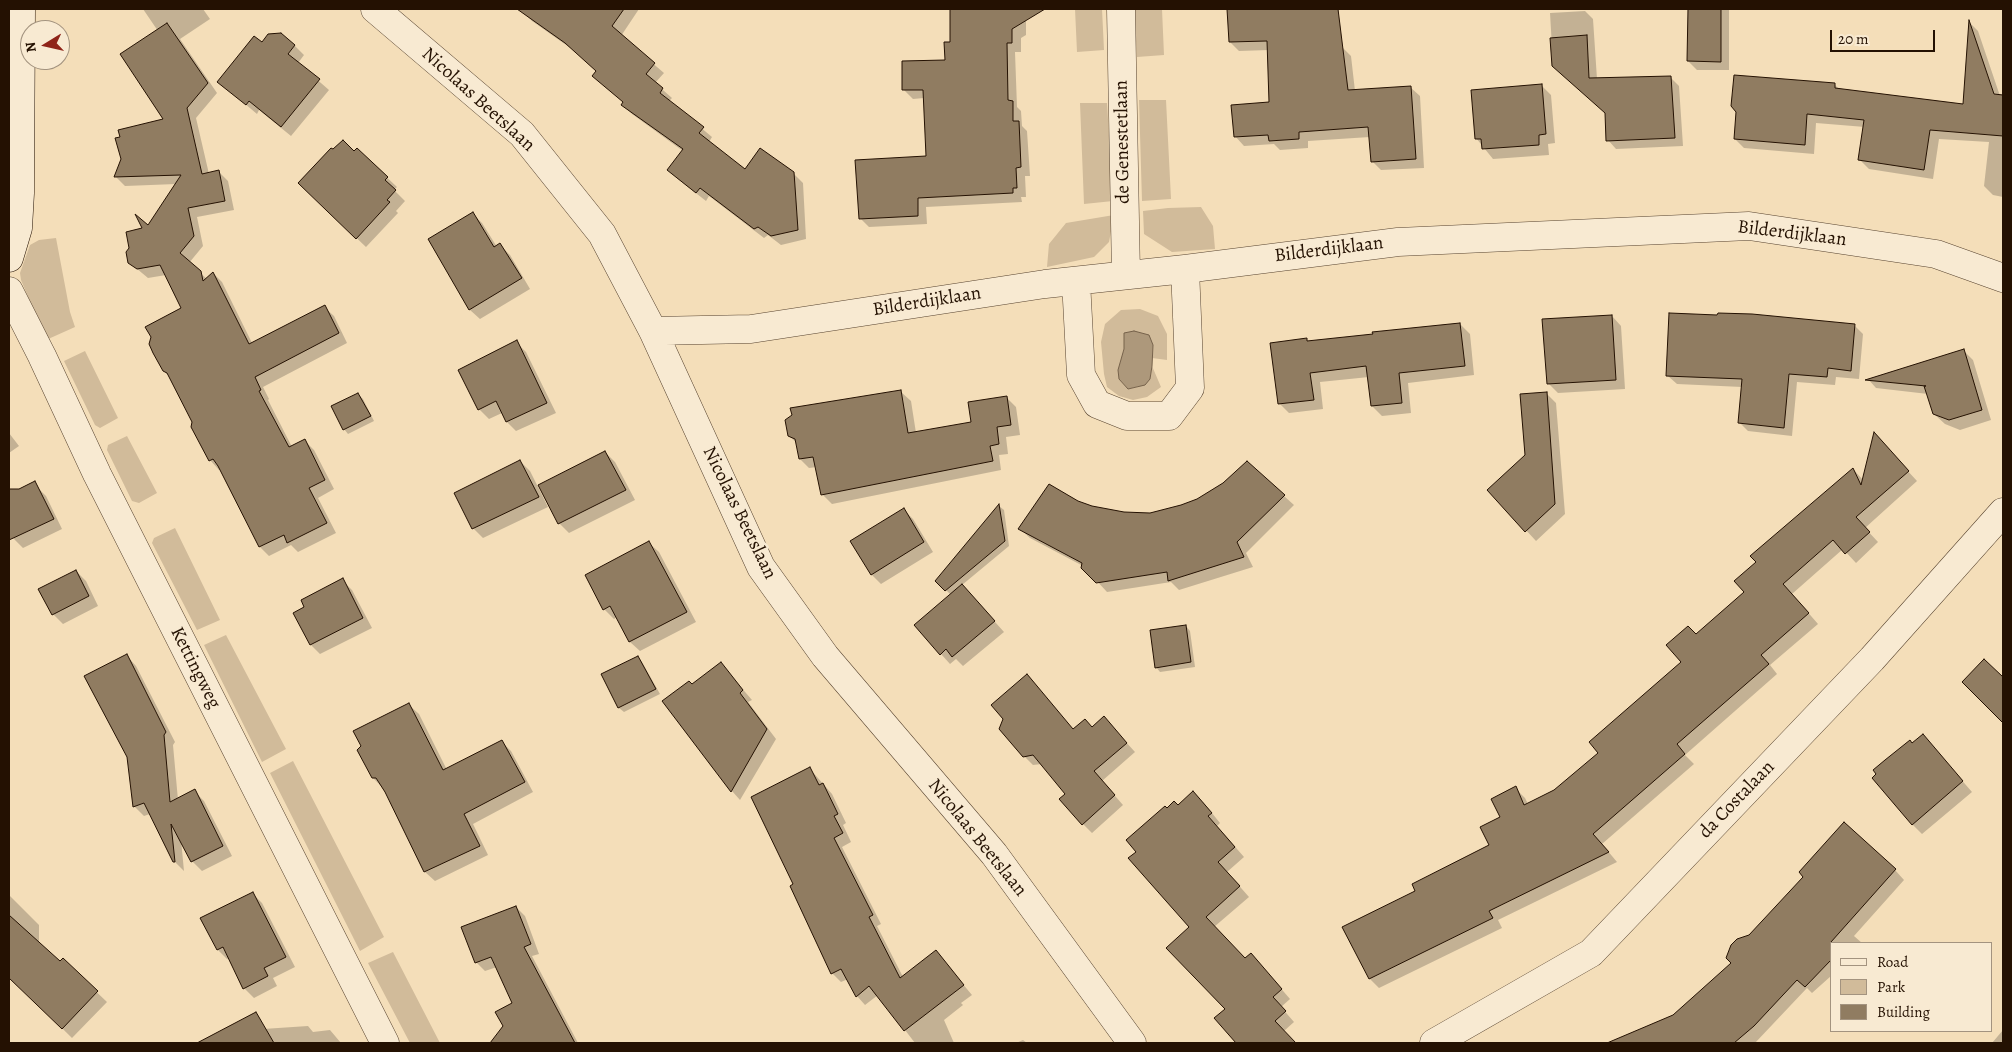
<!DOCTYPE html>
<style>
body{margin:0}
#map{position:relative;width:2012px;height:1052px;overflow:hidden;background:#f4deb9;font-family:Alegreya,serif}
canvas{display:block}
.frame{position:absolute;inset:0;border:10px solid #241102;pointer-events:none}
.legend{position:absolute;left:1830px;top:942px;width:162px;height:90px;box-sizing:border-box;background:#f8ead2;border:1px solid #a3937f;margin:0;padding:6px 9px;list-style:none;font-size:15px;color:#241102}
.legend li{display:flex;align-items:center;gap:10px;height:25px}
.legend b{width:25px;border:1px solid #a3937f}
.north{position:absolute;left:20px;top:20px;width:50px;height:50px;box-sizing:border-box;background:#f8ead2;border:1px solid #a3937f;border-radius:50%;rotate:261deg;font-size:14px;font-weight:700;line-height:20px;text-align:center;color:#241102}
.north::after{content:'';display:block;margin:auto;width:18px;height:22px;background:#8f2418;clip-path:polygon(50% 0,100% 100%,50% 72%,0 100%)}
.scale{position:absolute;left:1830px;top:30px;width:105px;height:22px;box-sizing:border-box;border:2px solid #241102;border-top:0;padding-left:6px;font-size:15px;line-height:18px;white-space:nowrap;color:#241102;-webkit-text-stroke:4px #f8ead2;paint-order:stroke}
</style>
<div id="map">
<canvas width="2012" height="1052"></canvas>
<div class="frame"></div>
<ul class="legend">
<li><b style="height:6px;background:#f8ead2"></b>Road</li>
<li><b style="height:14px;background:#d1bb9a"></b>Park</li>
<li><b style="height:14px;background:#907c61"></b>Building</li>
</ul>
<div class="north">N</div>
<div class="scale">20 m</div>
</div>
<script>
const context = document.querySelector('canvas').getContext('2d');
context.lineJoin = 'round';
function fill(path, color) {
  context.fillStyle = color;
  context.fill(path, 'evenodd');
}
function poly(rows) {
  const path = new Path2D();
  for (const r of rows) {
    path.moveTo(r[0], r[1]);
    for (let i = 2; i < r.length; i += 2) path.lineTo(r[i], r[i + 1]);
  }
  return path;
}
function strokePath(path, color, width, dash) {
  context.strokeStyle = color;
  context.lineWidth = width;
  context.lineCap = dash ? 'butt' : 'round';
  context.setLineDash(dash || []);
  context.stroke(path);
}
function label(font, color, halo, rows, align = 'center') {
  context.font = font + ' Alegreya,serif';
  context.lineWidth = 5;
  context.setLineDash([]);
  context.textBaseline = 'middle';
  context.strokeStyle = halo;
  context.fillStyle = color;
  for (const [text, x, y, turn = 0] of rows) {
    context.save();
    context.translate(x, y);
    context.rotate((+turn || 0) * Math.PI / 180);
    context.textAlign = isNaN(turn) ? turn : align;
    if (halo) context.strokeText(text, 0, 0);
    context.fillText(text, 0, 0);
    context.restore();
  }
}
fill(poly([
 [1075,9,1102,9,1104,50,1077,52],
 [1134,9,1162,9,1164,55,1137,57],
 [1139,100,1166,100,1171,199,1142,201],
 [1080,103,1107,103,1113,201,1084,204],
 [1201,207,1213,226,1215,249,1172,252,1144,234,1143,211,1168,208],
 [1114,215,1109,242,1094,257,1047,267,1049,244,1066,223],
 [56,238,70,312,75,327,46,340,21,280,20,273,30,245,39,240],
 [1140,309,1158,316,1167,334,1167,360,1152,358,1153,345,1124,334,1124,349,1119,379,1128,389,1137,387,1150,379,1152,366,1161,387,1147,397,1133,400,1119,396,1107,387,1104,374,1101,342,1105,324,1121,310],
 [85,351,118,418,100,428,95,425,64,361],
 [127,436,157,493,139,503,132,501,107,450,108,445],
 [175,528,220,620,197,630,152,543,154,538],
 [226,635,286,749,262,762,204,645],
 [293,761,384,937,360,951,270,773],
 [393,952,440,1043,410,1043,368,963]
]), '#d1bb9a');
const water = poly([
 [1134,331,1149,335,1153,345,1152,366,1150,379,1145,385,1128,389,1119,379,1118,370,1124,349,1124,333,1134,331]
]);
fill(water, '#ad987b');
strokePath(water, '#76624b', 1);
fill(poly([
 [143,9,203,9,210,19,180,39,217,93,196,118,209,174,219,172,228,181,234,210,197,217,203,246,189,263,207,279,213,273,222,282,252,343,324,307,334,316,347,343,263,387,269,399,268,400,292,447,305,441,314,450,334,489,318,498,336,533,298,552,291,545,269,556,260,547,221,469,219,470,210,460,194,422,171,378,164,371,182,308,166,275,148,278,130,263,149,227,176,184,125,186,116,177,165,120,158,31],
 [525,9,639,9,621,36,664,73,655,83,672,98,669,101,712,137,709,142,745,170,793,173,803,183,806,239,781,245,768,235,764,238,709,196,706,201,678,179,669,170,683,151,632,114,623,105,624,103,598,71,576,52,532,21,523,12],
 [951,9,1026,9,1026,35,1021,38,1021,52,1015,52,1017,107,1021,111,1022,126,1027,131,1030,176,1025,176,1026,197,1021,197,1022,202,926,207,927,224,869,227,860,218,928,157,924,98,913,99,904,90,946,61,951,43],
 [1228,9,1303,9,1305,45,1342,47,1351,56,1355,91,1410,87,1420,96,1424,168,1381,170,1372,161,1370,137,1308,141,1308,148,1280,150,1274,144,1244,146,1235,136,1270,104,1269,50,1239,51,1230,42],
 [1689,9,1729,9,1729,70,1697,70,1688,61],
 [1585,11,1593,19,1597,79,1671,78,1679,86,1683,146,1616,149,1608,140,1606,113,1553,65,1550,13],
 [1970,23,1978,31,2000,96,2003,96,2003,197,1993,195,1984,186,1989,142,1939,139,1933,179,1869,169,1860,160,1865,127,1816,123,1814,154,1744,148,1735,139,1834,84,1840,90,1964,105],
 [262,43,294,45,304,55,298,63,329,90,291,136,259,110,257,114,219,82],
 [1541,85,1551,95,1555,143,1548,144,1549,155,1493,159,1476,138],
 [357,149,397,187,394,190,405,201,396,211,398,213,366,247,309,193],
 [473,214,482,223,497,247,500,245,510,255,530,289,480,319,470,310,430,239],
 [1612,316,1621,326,1625,389,1558,393,1548,383],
 [1460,324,1470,334,1474,375,1408,383,1411,413,1382,416,1372,406,1369,377,1320,382,1323,409,1289,413,1279,403,1306,340,1309,342],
 [1854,325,1863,334,1859,379,1836,377,1835,385,1797,382,1792,436,1748,431,1739,422,1742,387,1677,384,1668,376],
 [516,342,526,352,556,413,516,431,507,422,502,413,489,419,479,409],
 [1963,350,1973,360,1991,420,1960,430,1945,424,1934,414,1928,394,1876,388,1868,379],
 [901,392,911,401,916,433,972,423,1007,398,1016,407,1020,435,1006,437,1008,454,999,455,1001,470,832,504,822,494,817,467,809,468,800,459,798,444,789,436],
 [1546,393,1556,403,1565,514,1536,541,1489,490,1526,456],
 [358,394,363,399,374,421,348,434,344,429],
 [9,433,19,446,9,453],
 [1883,444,1917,481,1865,528,1878,542,1856,563,1843,549,1792,594,1818,624,1770,665,1777,674,1685,755,1694,764,1602,844,1617,862,1498,920,1502,928,1379,988,1370,979,1416,892,1491,846,1515,788,1525,798,1528,804,1555,791,1600,753,1683,662,1696,635,1745,592,1853,469,1863,480],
 [605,452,615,462,635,500,569,533,559,523],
 [520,461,530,471,548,507,483,538,473,528],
 [37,487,46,496,62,529,23,548,13,538,9,530,9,500],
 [1284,496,1294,505,1246,553,1253,567,1179,590,1171,582,1107,592,1083,566,1030,538,1020,529,1078,502,1092,507,1124,514,1150,514],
 [999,506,1004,510,1009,546,962,585,1004,632,963,666,956,659,950,664,941,654,951,595,937,581],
 [904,510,913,519,933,552,881,584,872,575],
 [649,543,659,552,696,622,640,651,630,642,617,617,614,619,604,609],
 [76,571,86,581,98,606,63,624,53,614],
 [342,580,352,590,372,628,320,654,311,645,306,607],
 [1186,626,1190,631,1195,667,1160,672,1156,667],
 [127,656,136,666,175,742,173,745,178,800,194,791,204,801,232,856,202,871,192,861,181,840,184,871,174,861,150,814,144,816,134,806],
 [638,657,642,662,660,694,624,712,619,708,603,675],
 [721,664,752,700,748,702,776,739,740,800,732,791,664,702,692,686],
 [409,705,419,714,447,770,502,742,511,751,533,792,473,824,488,855,435,881,425,872,386,791,373,778],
 [1104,718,1135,752,1102,781,1123,805,1092,833,1083,824,1067,794,1042,764,1033,765,1024,756,1074,730,1092,728],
 [1913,745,1932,746,1972,792,1922,834,1912,824],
 [810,769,832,794,846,823,843,825,851,842,842,847,881,924,877,926,903,977,936,952,972,995,961,1003,963,1005,944,1020,954,1043,915,1043,878,995,865,1005,857,996,848,979,841,982,832,973,794,885],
 [1203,802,1220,823,1217,826,1244,857,1227,872,1249,897,1214,927,1245,959,1260,964,1290,999,1281,1007,1294,1022,1284,1031,1295,1043,1238,1043,1216,1018,1226,1009,1191,927,1137,852,1167,809],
 [1895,870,1904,880,1854,936,1862,943,1831,943,1831,976,1812,993,1807,988,1755,1043,1648,1042,1674,1016],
 [252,893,262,903,295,967,273,978,277,986,254,998,244,988,230,958,227,959,218,950,202,919],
 [9,895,39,925,39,944,60,963,63,960,107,1002,72,1038,9,976],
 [516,907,525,916,539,954,532,956,578,1043,507,1043,500,1031,514,1004,497,967,485,971,476,962],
 [308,1026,313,1032,330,1030,341,1043,265,1043,263,1029],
 [2003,1030,2003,1043,1992,1043],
 [1023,1040,1027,1043,1016,1043]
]), '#0003');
const building = poly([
 [517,9,624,9,612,26,655,63,646,74,663,88,660,93,704,127,699,133,745,169,760,148,794,172,798,230,771,236,758,227,754,229,700,188,696,193,667,170,683,149,621,105,623,102,592,76,596,71,565,43,517,9],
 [950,9,1045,9,1012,29,1012,43,1007,43,1008,100,1013,101,1013,121,1019,121,1021,167,1016,168,1017,188,1013,188,1013,193,918,198,918,216,859,219,855,160,926,156,923,90,902,90,902,61,945,60,944,42,950,42,950,9],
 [1227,9,1338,9,1348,90,1411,86,1416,159,1371,162,1368,127,1299,132,1299,139,1269,141,1268,135,1234,137,1231,105,1269,102,1267,41,1229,42,1227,9],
 [1688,9,1721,9,1721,62,1687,61,1688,9],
 [1969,20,1994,94,2003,95,2003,136,1930,130,1924,170,1858,160,1864,120,1807,114,1805,145,1734,139,1736,112,1731,106,1734,75,1835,83,1835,88,1963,104,1969,20],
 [167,23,208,83,187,108,202,174,219,170,225,201,188,208,194,236,180,253,201,271,203,281,213,272,249,344,325,305,339,333,255,377,261,390,259,391,289,447,305,439,325,480,309,488,327,523,287,543,284,535,259,547,218,466,213,459,209,461,191,427,192,422,167,373,163,371,153,353,149,344,151,337,145,327,181,308,160,265,137,269,128,263,126,252,129,248,126,232,142,228,135,214,148,225,181,175,114,177,121,159,115,138,120,137,118,130,163,119,120,54,167,23],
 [281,33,295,45,288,54,320,79,281,127,249,101,246,105,217,82,254,36,262,42,268,34,281,33],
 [1587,35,1589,78,1671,76,1675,138,1606,141,1605,113,1552,66,1550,38,1587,35],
 [1542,84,1546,134,1539,135,1539,145,1482,149,1481,139,1475,139,1471,90,1542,84],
 [343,140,354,151,357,148,388,177,385,180,396,190,387,200,390,202,356,239,298,183,331,148,333,149,343,140],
 [473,212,494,247,500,243,522,278,469,310,428,239,473,212],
 [1669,313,1717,315,1718,313,1752,314,1855,324,1851,371,1828,368,1827,377,1789,374,1784,428,1738,423,1742,379,1666,376,1669,313],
 [1612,315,1616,380,1547,384,1542,319,1612,315],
 [1460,323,1465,366,1399,373,1402,403,1371,406,1366,366,1310,373,1314,400,1278,404,1270,343,1307,338,1307,341,1373,334,1372,332,1460,323],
 [517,340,547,403,506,422,496,401,478,410,458,370,517,340],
 [1964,349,1982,410,1949,420,1933,414,1924,386,1926,386,1865,380,1964,349],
 [901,390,908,433,971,422,968,402,1007,396,1011,425,997,427,999,444,990,446,993,461,821,495,813,457,799,459,795,439,788,436,785,420,792,415,790,408,901,390],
 [1547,392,1555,504,1525,532,1487,490,1525,455,1520,394,1547,392],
 [358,393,371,416,343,430,331,406,358,393],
 [1874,432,1909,471,1856,517,1870,532,1845,554,1833,540,1783,584,1809,613,1761,655,1769,664,1677,744,1685,754,1593,834,1609,852,1489,911,1493,918,1369,979,1342,927,1415,891,1412,884,1489,845,1480,827,1500,817,1491,799,1516,786,1524,805,1554,790,1598,753,1589,742,1681,662,1666,645,1688,626,1696,634,1744,592,1734,581,1756,562,1750,556,1853,468,1861,485,1874,432],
 [605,451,626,490,558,524,538,485,605,451],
 [520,460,539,497,472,529,454,493,520,460],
 [1247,461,1285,495,1237,542,1244,557,1168,581,1167,572,1096,583,1081,568,1082,563,1018,529,1049,484,1078,501,1092,506,1124,512,1150,513,1181,505,1197,499,1223,483,1247,461],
 [35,481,54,519,9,540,9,489,19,489,35,481],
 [999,504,1005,541,945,591,935,581,999,504],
 [904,508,924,542,871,575,850,541,904,508],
 [649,541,687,612,629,642,610,606,603,610,585,575,649,541],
 [76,570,89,596,52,615,38,589,76,570],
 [343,578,363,618,310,645,293,613,304,607,301,600,343,578],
 [962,584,995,621,952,657,946,649,940,655,914,625,962,584],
 [1186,625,1191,662,1155,668,1150,630,1186,625],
 [127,654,166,732,164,735,170,802,195,789,223,846,191,862,171,824,175,862,173,862,144,803,133,807,127,757,84,676,127,654],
 [638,656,656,689,618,708,601,674,638,656],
 [1984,659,2003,677,2003,723,1962,682,1984,659],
 [721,662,743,690,740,693,767,729,731,792,662,701,689,681,692,684,721,662],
 [1027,674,1073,729,1085,719,1092,727,1104,716,1127,743,1094,771,1115,795,1082,825,1059,799,1065,794,1033,755,1023,757,999,729,1003,719,991,705,1027,674],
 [409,703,443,770,502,740,525,782,464,814,480,846,424,872,385,792,376,778,372,778,357,750,361,746,353,731,409,703],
 [1923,734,1963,781,1912,825,1872,778,1876,774,1873,770,1885,760,1910,740,1912,743,1923,734],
 [810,767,819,785,823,783,838,814,834,816,843,833,834,838,873,915,869,917,900,978,936,950,964,985,904,1031,869,986,856,997,841,969,831,974,790,886,793,884,751,797,810,767],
 [1193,791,1212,813,1208,816,1235,847,1218,862,1240,886,1206,917,1245,958,1251,953,1282,989,1273,997,1286,1011,1275,1021,1296,1043,1236,1043,1214,1018,1225,1009,1166,948,1189,927,1128,858,1136,852,1126,840,1165,806,1167,808,1174,801,1178,805,1193,791],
 [1844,822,1896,869,1831,942,1831,960,1805,987,1797,980,1754,1026,1734,1043,1607,1043,1673,1015,1731,963,1726,958,1731,945,1737,939,1749,935,1803,877,1799,872,1844,822],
 [253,892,286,957,264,968,268,976,243,989,223,947,217,950,200,918,253,892],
 [516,906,531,944,524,947,575,1043,490,1043,503,1026,495,1012,512,1003,491,957,475,963,461,927,516,906],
 [9,915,60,961,63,958,98,991,62,1029,9,978,9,915],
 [256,1012,274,1043,197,1043,256,1012]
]);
fill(building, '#907c61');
strokePath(building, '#241102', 1);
const minor = poly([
 [375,9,522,134,602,234,653,331,761,567,825,656,994,854,1132,1043],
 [1121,9,1126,275],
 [1076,281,1081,375,1097,404,1127,416,1169,416,1190,388,1185,269],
 [9,291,42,356,97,474,385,1043],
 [653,331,751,329,1045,284,1185,269,1398,242,1749,226,1936,254,2003,278],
 [1434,1043,1591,953,1872,659,2003,512]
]);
const secondary = poly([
 [9,258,18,228,20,193,21,9]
]);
strokePath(minor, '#584430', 29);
strokePath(secondary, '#241102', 29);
strokePath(minor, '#f8ead2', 28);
strokePath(secondary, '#f8ead2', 28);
label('19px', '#241102', '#f8ead2', [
 ["Nicolaas Beetslaan",478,100,42],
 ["de Genestetlaan",1123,142,-91],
 ["Bilderdijklaan",1792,234,7],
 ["Bilderdijklaan",1329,250,-7],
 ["Bilderdijklaan",927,302,-9],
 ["Nicolaas Beetslaan",739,513,64],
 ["Kettingweg",195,668,63],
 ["da Costalaan",1737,800,-46],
 ["Nicolaas Beetslaan",977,838,51]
]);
</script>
